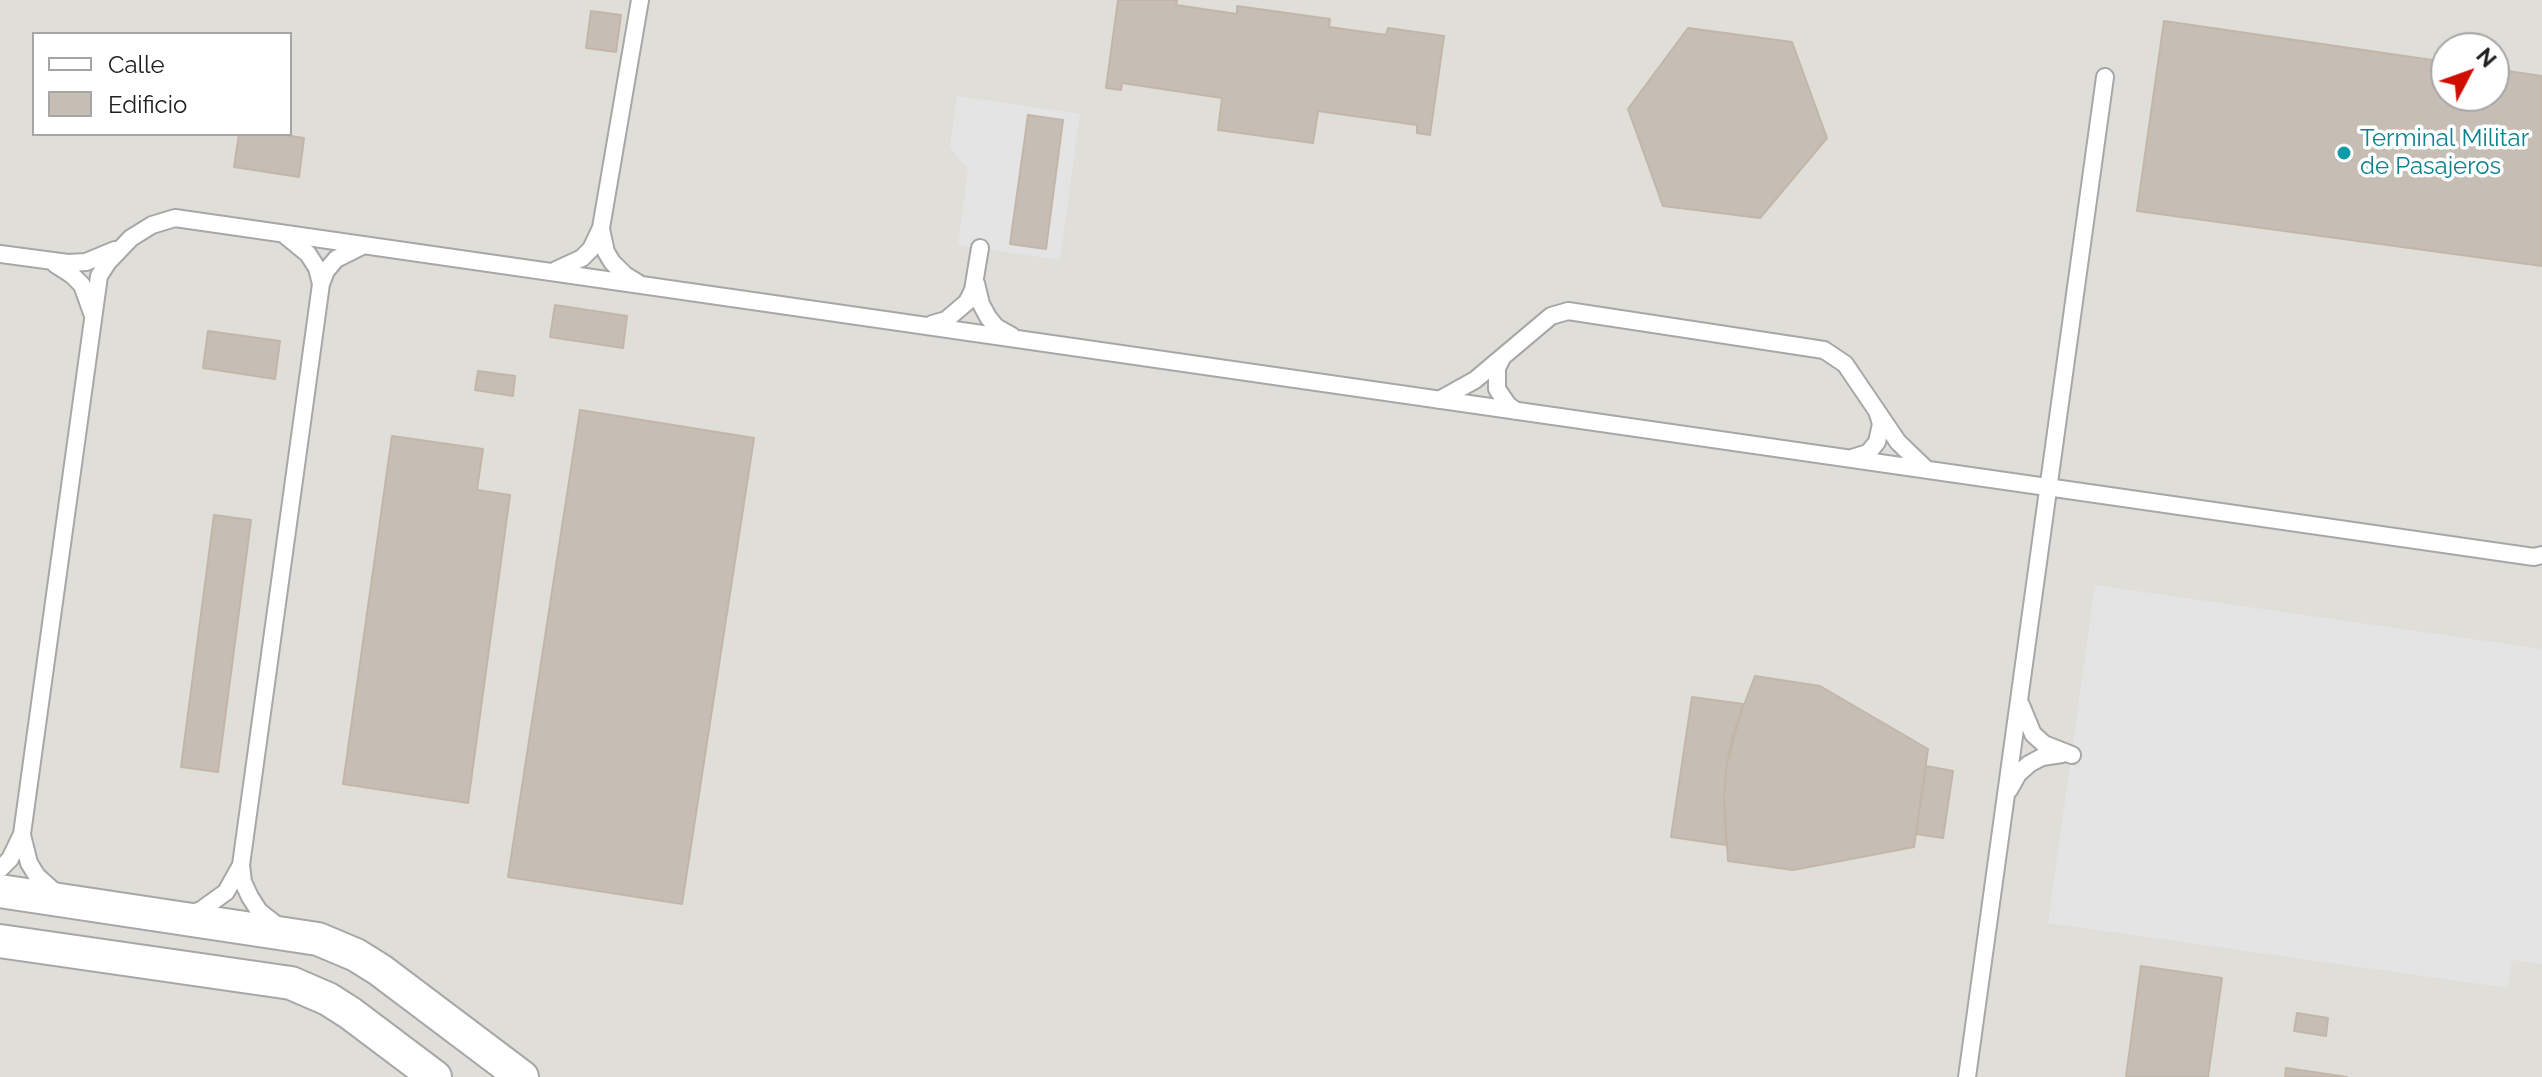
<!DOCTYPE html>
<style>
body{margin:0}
#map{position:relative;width:2542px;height:1077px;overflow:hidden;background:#f1eee6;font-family:Raleway,sans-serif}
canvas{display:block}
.legend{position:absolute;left:32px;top:32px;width:260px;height:104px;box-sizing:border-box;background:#fff;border:2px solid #a6a6a6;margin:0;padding:10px 14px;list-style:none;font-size:24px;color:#202020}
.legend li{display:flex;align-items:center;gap:16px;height:40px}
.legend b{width:40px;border:2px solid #a6a6a6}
.north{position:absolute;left:2430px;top:32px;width:80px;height:80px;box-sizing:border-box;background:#fff;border:2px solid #a6a6a6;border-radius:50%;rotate:49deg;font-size:22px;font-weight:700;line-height:32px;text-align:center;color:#202020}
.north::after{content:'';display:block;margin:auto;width:28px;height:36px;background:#d00e00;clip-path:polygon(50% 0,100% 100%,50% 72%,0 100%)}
</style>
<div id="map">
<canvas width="2542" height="1077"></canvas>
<ul class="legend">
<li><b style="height:10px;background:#fff"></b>Calle</li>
<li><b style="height:22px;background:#c6beb5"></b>Edificio</li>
</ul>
<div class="north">N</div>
</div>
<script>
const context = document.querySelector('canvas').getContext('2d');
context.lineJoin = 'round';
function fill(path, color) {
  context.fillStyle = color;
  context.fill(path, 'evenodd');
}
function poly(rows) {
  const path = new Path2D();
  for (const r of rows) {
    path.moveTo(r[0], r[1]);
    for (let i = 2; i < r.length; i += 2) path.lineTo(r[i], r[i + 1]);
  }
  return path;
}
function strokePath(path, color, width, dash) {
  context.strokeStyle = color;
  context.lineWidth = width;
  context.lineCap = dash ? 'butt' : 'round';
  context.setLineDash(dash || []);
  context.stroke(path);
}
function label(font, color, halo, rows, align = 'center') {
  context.font = font + ' Raleway,sans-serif';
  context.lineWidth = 7;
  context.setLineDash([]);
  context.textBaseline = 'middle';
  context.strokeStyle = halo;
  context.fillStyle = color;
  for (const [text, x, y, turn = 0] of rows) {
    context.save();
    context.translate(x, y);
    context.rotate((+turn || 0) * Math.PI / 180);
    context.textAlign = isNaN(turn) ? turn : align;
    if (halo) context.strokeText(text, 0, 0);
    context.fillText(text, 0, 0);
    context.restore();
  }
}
fill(poly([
 [0,0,2542,0,2542,1077,0,1077],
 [34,34,290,34,290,134,34,134],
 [2446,48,2494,48,2494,96,2446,96]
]), '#dfded8');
fill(poly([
 [957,96,1080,114,1060,260,958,245,968,169,950,148],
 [2095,585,2542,649,2542,964,2512,960,2508,988,2048,923]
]), '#e4e4e4');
const building = poly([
 [1118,0,1177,0,1176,5,1237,14,1237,6,1330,19,1329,27,1386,35,1388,28,1444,36,1430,135,1417,133,1417,125,1318,111,1313,143,1218,130,1222,98,1122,83,1121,90,1106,88,1118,0],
 [591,11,621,15,616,52,586,48,591,11],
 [2164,21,2446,62,2446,96,2494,96,2494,69,2542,76,2542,266,2137,211,2164,21],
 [1688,28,1792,42,1827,138,1760,218,1663,206,1628,109,1688,28],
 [1028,115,1063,120,1046,249,1010,244,1028,115],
 [239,134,276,134,304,138,299,177,234,167,239,134],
 [555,305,627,316,623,348,550,337,555,305],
 [208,331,280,341,275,379,203,368,208,331],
 [478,371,515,376,513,396,475,390,478,371],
 [580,410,754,438,682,904,508,877,580,410],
 [392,436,483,449,477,490,510,495,468,803,343,784,392,436],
 [214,515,251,520,218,772,181,767,214,515],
 [1755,676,1820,686,1928,749,1914,847,1793,870,1728,861,1724,797,1727,764,1733,734,1755,676],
 [1692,697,1743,704,1727,764,1724,797,1726,845,1671,837,1692,697],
 [1926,766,1953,771,1943,838,1916,834,1926,766],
 [2141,966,2222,978,2208,1077,2126,1077,2141,966],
 [2297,1013,2328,1018,2326,1036,2294,1031,2297,1013],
 [2286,1068,2347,1077,2285,1077,2286,1068]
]);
fill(building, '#c6beb5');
strokePath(building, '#c3b6a8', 2);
const lane = poly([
 [601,229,606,252,612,262,625,275,638,283],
 [286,236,308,254,317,268,321,284],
 [0,254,68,263,86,262,115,250],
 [55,264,72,275,82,285,92,313],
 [556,270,582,258,591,249,601,228,640,0],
 [976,283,981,304,988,317,996,327,1012,336],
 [932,324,946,320,967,302,973,290,980,248],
 [1502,358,1497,368,1497,389,1508,405,1516,411],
 [1439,400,1475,380,1551,316,1568,311,1824,350,1845,364,1898,442,1926,469],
 [1852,458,1868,453,1877,442,1881,424,1878,414],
 [2021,705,2033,734,2044,744,2072,755],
 [2009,790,2018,774,2029,764,2042,757,2062,754],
 [22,835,29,863,37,876,58,895],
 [0,869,10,859,22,834,99,276,108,262,131,238,152,225,175,218,2534,557,2542,555],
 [189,914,201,910,226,892,240,867],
 [278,926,259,911,250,897,243,882,241,865,321,284,326,271,336,259,362,246],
 [1967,1077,2105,77]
]);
const street = poly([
 [0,891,318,939,356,955,380,970,522,1077],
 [0,941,291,983,328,999,350,1013,435,1077]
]);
strokePath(lane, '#a7a7a7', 20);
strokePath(street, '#a7a7a7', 36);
strokePath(lane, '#fff', 16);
strokePath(street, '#fff', 32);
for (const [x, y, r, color] of [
 [2344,153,8,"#0f9aa8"]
]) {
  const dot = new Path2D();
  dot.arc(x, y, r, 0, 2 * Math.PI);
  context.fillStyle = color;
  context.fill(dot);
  strokePath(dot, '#fff', 3);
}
label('24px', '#0d838f', '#fff', [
 ["Terminal Militar",2360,139],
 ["de Pasajeros",2360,167]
], 'left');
</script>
